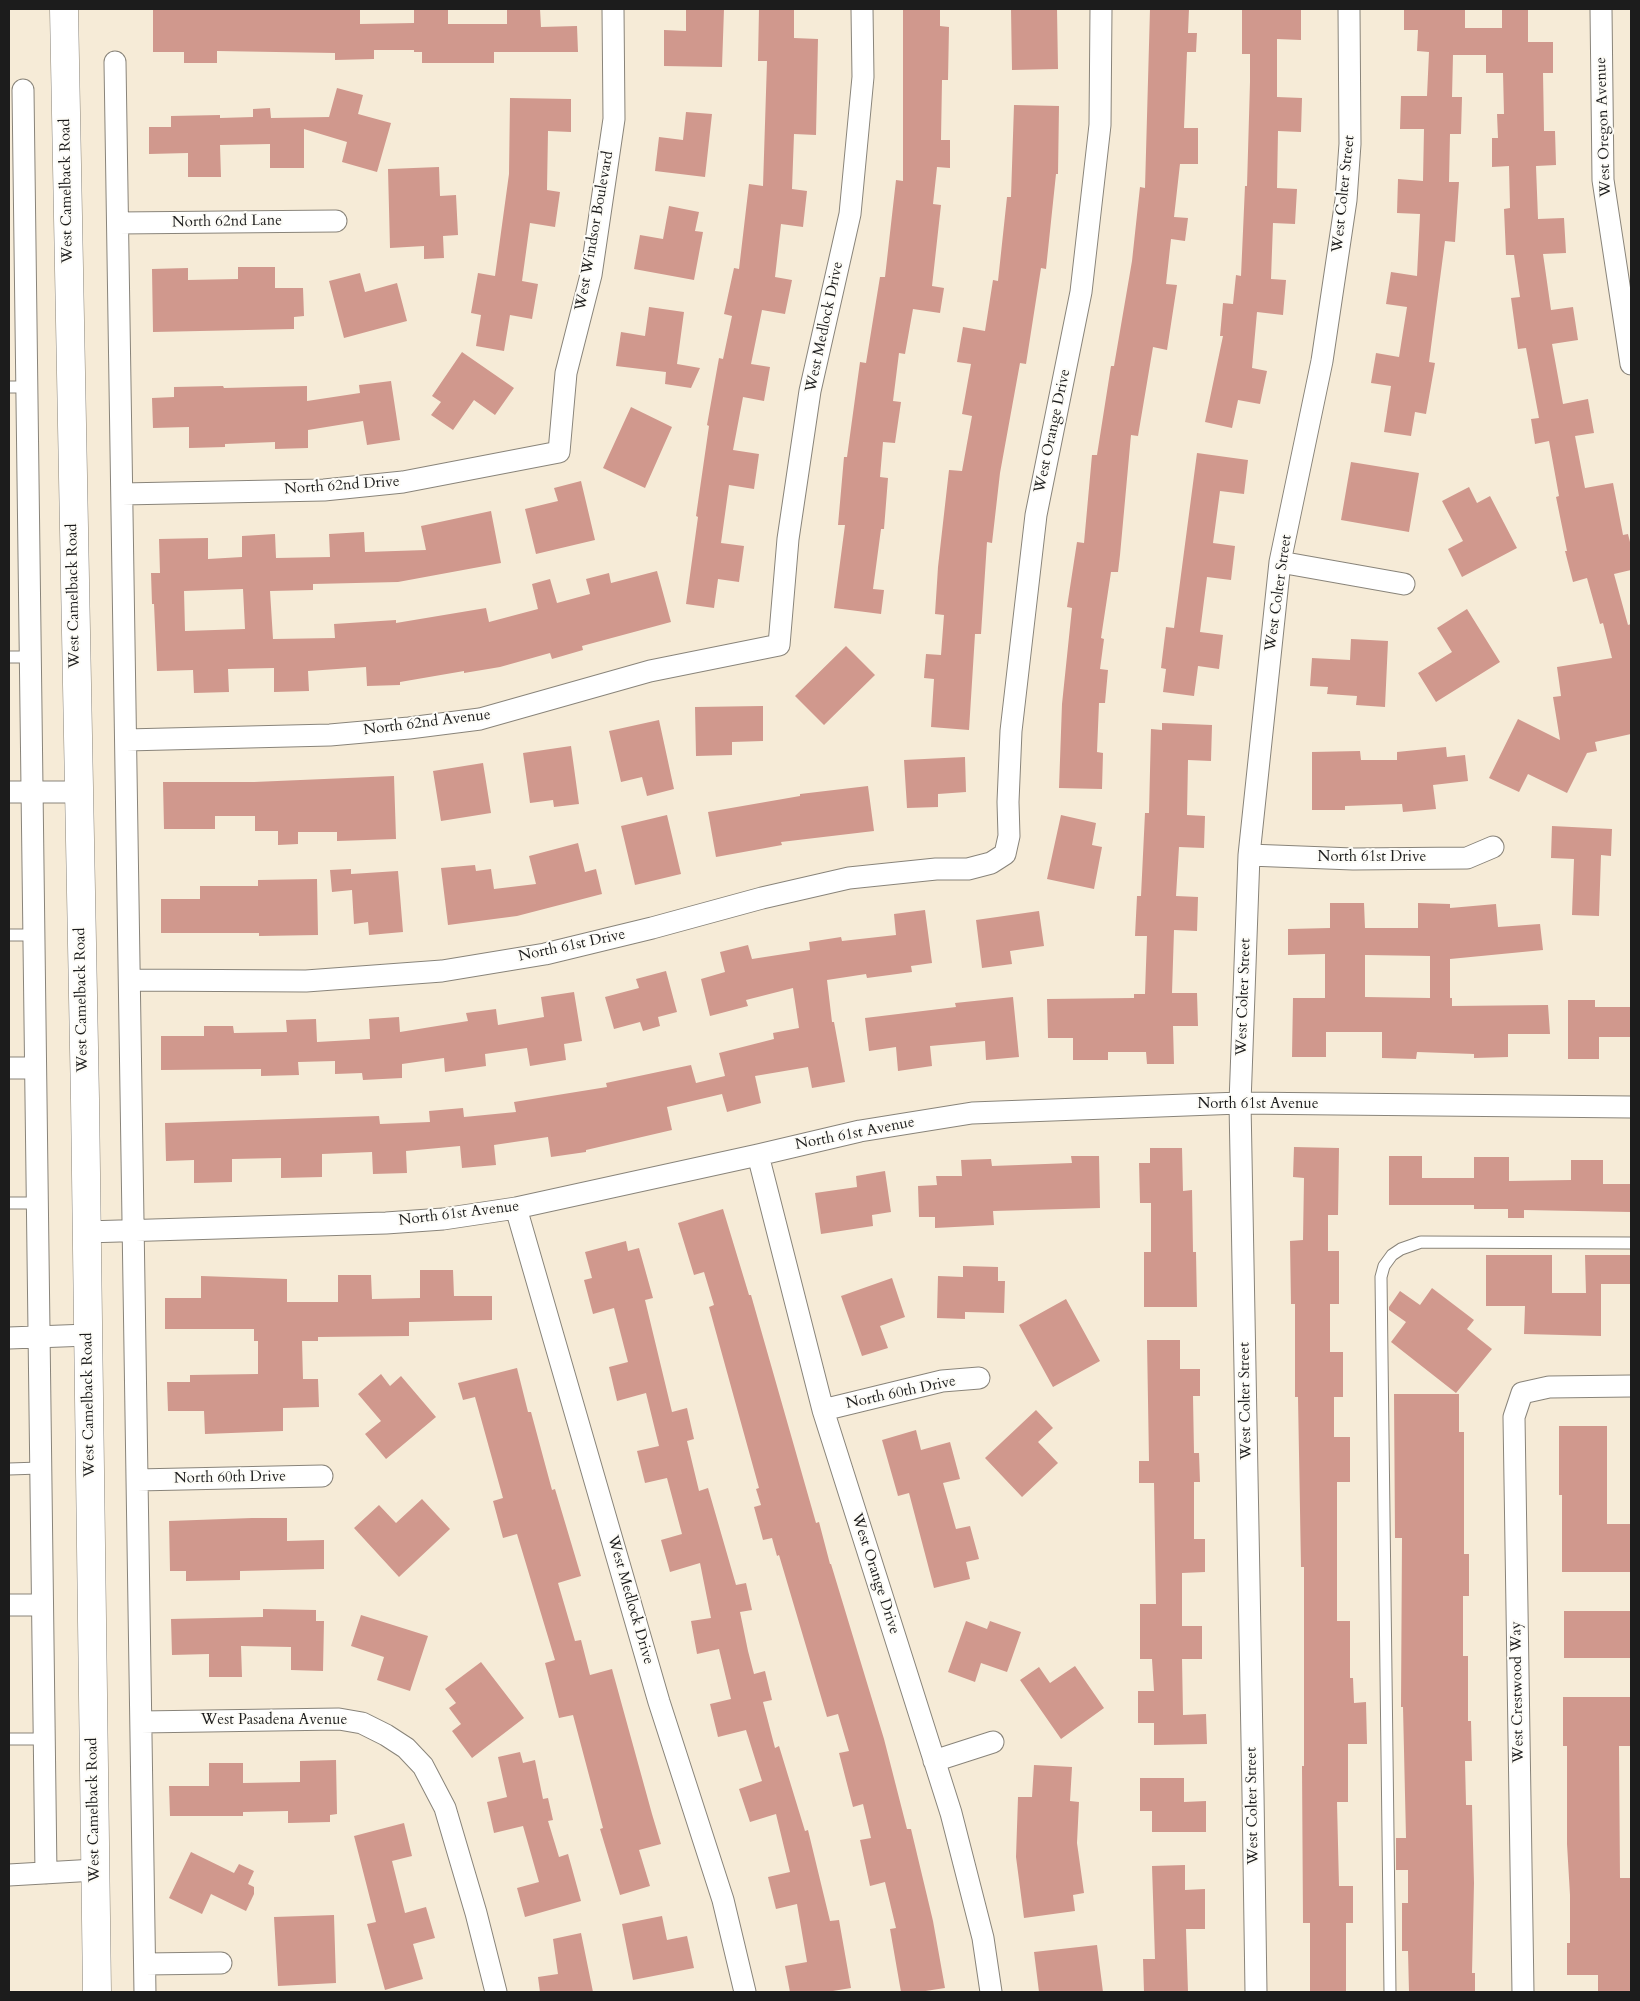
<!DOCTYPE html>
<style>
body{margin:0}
#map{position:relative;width:1640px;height:2001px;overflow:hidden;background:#f6ebd7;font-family:Cardo,serif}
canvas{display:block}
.frame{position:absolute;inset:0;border:10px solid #1c1c1c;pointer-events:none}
</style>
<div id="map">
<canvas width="1640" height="2001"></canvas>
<div class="frame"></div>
</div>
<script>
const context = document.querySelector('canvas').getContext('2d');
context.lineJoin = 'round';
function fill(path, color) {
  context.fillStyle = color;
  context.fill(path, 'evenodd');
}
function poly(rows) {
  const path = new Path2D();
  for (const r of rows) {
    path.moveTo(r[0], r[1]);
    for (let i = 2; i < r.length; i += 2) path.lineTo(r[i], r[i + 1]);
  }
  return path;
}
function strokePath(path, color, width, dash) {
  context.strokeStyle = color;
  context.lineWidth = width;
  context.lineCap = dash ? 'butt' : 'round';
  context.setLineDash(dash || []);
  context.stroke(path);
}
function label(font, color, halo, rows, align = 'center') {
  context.font = font + ' Cardo,serif';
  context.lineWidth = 4;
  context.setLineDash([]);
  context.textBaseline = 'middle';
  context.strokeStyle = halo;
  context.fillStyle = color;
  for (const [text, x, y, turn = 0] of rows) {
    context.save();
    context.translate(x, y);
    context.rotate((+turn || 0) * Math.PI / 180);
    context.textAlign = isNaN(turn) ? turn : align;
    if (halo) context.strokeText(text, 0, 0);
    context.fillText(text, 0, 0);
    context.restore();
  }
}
fill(poly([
 [153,9,360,9,360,24,414,23,414,9,448,9,448,24,507,24,507,9,540,9,541,27,577,26,578,52,494,52,494,63,422,63,422,52,414,52,414,50,374,50,374,59,335,60,335,53,217,51,217,63,184,63,184,52,153,52],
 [686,9,724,9,722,67,664,66,664,30,686,31],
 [759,9,794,9,794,38,818,39,816,135,794,134,792,189,807,191,803,227,781,224,775,277,792,280,785,314,762,310,751,364,770,367,764,401,743,397,733,450,759,454,754,489,729,485,721,543,744,546,739,582,718,579,714,608,686,604,698,517,696,516,709,426,707,425,719,358,723,359,732,316,724,314,734,268,739,269,749,184,763,186,767,61,758,61],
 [903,9,940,9,940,26,949,27,948,80,942,80,941,140,950,140,950,168,937,167,933,204,941,205,932,286,944,288,940,313,913,309,905,354,899,353,893,401,901,402,895,443,883,442,880,477,888,478,884,529,881,529,873,589,884,590,881,614,834,608,845,525,838,525,844,457,847,457,860,362,866,363,880,277,885,277,896,180,903,181],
 [1011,9,1057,9,1058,69,1012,70],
 [1150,9,1189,9,1188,33,1197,33,1196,52,1187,52,1184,128,1198,128,1198,164,1180,164,1174,217,1188,218,1185,241,1171,239,1166,284,1177,285,1167,350,1153,347,1138,436,1131,435,1120,555,1118,572,1111,572,1101,638,1104,639,1100,669,1108,670,1105,703,1099,703,1097,752,1103,753,1102,789,1059,788,1062,704,1072,608,1067,607,1077,542,1084,543,1092,455,1097,455,1111,366,1114,366,1132,261,1140,187,1145,188],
 [1242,9,1301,9,1301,40,1277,39,1277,97,1302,98,1301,132,1278,131,1277,188,1297,189,1295,224,1273,223,1271,279,1286,280,1283,315,1257,312,1252,368,1267,371,1260,404,1238,400,1232,428,1205,422,1223,336,1220,336,1223,303,1233,304,1236,275,1241,276,1245,186,1247,186,1250,82,1250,54,1242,54],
 [1404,9,1465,9,1465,28,1502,28,1502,9,1528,9,1528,42,1553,42,1553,73,1543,73,1544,131,1555,131,1556,165,1536,166,1538,219,1564,218,1566,253,1543,254,1551,310,1573,307,1578,340,1552,344,1563,404,1588,399,1594,433,1575,436,1585,488,1613,483,1623,535,1628,534,1631,546,1631,570,1614,574,1628,625,1631,624,1631,734,1595,742,1597,751,1587,753,1567,793,1528,774,1519,792,1489,778,1518,719,1560,740,1553,697,1561,696,1557,667,1612,658,1603,623,1600,624,1587,578,1573,582,1565,551,1567,551,1556,497,1559,496,1549,441,1535,444,1531,419,1539,418,1526,348,1518,349,1511,298,1520,297,1514,255,1506,255,1504,209,1510,208,1509,166,1492,167,1492,138,1498,138,1497,114,1504,114,1503,73,1486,73,1486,55,1453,55,1452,97,1462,97,1461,134,1450,134,1449,182,1459,182,1455,242,1445,241,1429,362,1435,363,1426,414,1415,412,1411,436,1384,432,1391,386,1371,383,1376,353,1399,357,1407,307,1386,304,1391,272,1417,276,1420,214,1397,213,1398,179,1423,181,1424,129,1400,129,1401,96,1427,96,1429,52,1417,51,1418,30,1404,30],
 [337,88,363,95,358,114,391,123,377,172,342,162,347,142,304,129,304,168,270,168,270,144,220,145,221,177,188,177,188,153,149,154,149,127,171,127,171,116,220,115,220,118,253,117,253,109,270,108,271,118,329,117],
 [510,98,571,99,571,132,548,131,547,190,560,192,555,227,530,223,522,281,538,284,532,319,510,315,504,351,476,346,481,315,471,313,478,273,495,276,509,174],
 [1014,105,1059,106,1058,174,1056,174,1046,269,1041,268,1026,364,1020,363,1000,473,992,543,987,542,981,634,975,634,969,730,931,727,934,679,924,678,926,654,941,655,944,615,935,614,938,567,949,470,962,471,972,416,962,414,971,364,957,362,963,327,985,331,993,280,998,281,1007,197,1011,197],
 [686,112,712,114,705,177,655,171,659,137,683,140],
 [439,167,440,196,456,195,458,235,443,236,444,258,424,259,424,246,390,248,388,169],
 [669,206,699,212,695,231,703,232,694,280,634,269,640,235,663,239],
 [238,267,275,267,275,288,303,288,304,316,294,317,294,329,153,332,152,269,188,268,188,280,238,279],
 [360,273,365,292,397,283,407,321,344,338,329,281],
 [649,307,684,312,677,364,700,368,691,388,665,384,666,372,616,366,621,332,645,336],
 [462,352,514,388,495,415,474,400,453,430,431,415,441,402,432,396],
 [391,381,400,440,367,445,363,421,308,430,308,448,275,449,275,442,225,444,225,447,189,448,189,427,153,428,152,398,174,397,174,387,223,386,224,388,307,386,307,401,360,393,359,385],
 [631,407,672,427,645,488,603,468],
 [1197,453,1248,460,1244,494,1220,491,1213,543,1235,546,1231,580,1207,577,1200,632,1223,635,1219,669,1198,666,1194,696,1163,692,1166,669,1161,668,1166,627,1174,628],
 [1351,462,1419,473,1409,532,1341,520],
 [581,481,595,540,536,554,525,509,558,501,554,488],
 [1469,487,1477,503,1490,496,1517,548,1462,577,1448,549,1463,541,1442,501],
 [491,511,501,563,398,582,313,584,313,590,270,591,273,639,335,638,334,624,396,620,396,623,486,608,489,622,538,609,532,584,550,579,557,603,590,594,586,579,609,573,611,583,657,571,671,622,582,646,583,650,552,659,550,653,500,667,464,673,464,671,400,682,400,685,367,686,366,667,308,671,309,691,274,692,274,668,228,669,229,692,194,693,193,670,157,671,154,604,152,604,151,573,160,573,159,539,208,538,208,559,242,557,242,536,275,534,276,558,330,557,329,534,364,532,365,552,426,550,421,526],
 [243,589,245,629,185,631,184,591],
 [1467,609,1500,662,1436,702,1418,673,1452,652,1437,628],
 [1351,639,1388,641,1385,707,1356,705,1357,696,1327,694,1328,687,1310,686,1312,658,1350,660],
 [846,646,875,675,824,725,795,696],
 [763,706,763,741,732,742,732,755,696,756,695,707],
 [659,720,674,789,647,796,642,777,621,782,609,731],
 [1162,723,1212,725,1211,761,1188,760,1187,815,1205,816,1204,848,1179,847,1176,896,1198,897,1197,931,1174,930,1172,993,1197,993,1198,1026,1173,1026,1174,1064,1147,1064,1146,1052,1108,1052,1108,1060,1073,1060,1073,1038,1048,1038,1047,999,1134,998,1134,994,1145,994,1147,936,1135,936,1137,896,1141,896,1145,813,1149,813,1151,729,1162,730],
 [571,746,579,804,554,807,553,800,530,803,523,753],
 [1446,747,1447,757,1465,755,1468,781,1433,785,1436,809,1403,812,1402,804,1345,806,1345,810,1312,810,1312,752,1360,751,1361,760,1397,760,1397,752],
 [965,757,966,792,938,794,938,807,907,808,904,760],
 [483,763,491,813,441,821,433,771],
 [394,776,396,839,337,841,337,832,298,832,298,844,278,845,278,831,255,831,255,816,215,816,215,829,164,829,163,782,254,782],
 [868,786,874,831,781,842,782,845,716,857,708,812,800,796,800,794],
 [667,815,681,874,635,885,621,826],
 [1061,815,1096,823,1092,845,1102,847,1094,889,1047,879],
 [1552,826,1612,829,1611,856,1601,855,1599,916,1572,915,1574,859,1551,858],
 [578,843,585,872,596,869,602,894,517,916,448,925,441,868,475,865,476,871,491,869,494,889,536,884,529,856],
 [351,869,351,874,398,871,403,932,369,935,368,922,354,924,352,890,332,892,330,870],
 [317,879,318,935,259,936,259,933,161,933,161,899,200,899,200,886,258,886,258,880],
 [1330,903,1364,903,1365,928,1418,928,1418,903,1450,904,1450,908,1496,904,1498,927,1540,924,1543,950,1450,959,1450,998,1452,998,1452,1006,1548,1005,1550,1034,1508,1034,1508,1057,1474,1058,1474,1054,1417,1052,1416,1059,1382,1058,1382,1032,1326,1032,1326,1057,1292,1057,1293,998,1325,998,1325,954,1288,955,1288,929,1330,928],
 [1365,955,1430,956,1430,998,1365,997],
 [925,910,932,963,911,966,912,972,867,978,866,974,827,980,832,1022,834,1022,845,1082,812,1088,808,1067,755,1076,761,1103,727,1112,722,1094,667,1107,672,1130,586,1150,586,1152,551,1157,548,1137,494,1145,496,1165,462,1168,460,1146,406,1151,407,1173,373,1174,372,1152,322,1154,322,1177,281,1178,281,1158,232,1159,232,1182,194,1183,194,1160,166,1161,165,1123,379,1116,380,1124,430,1122,429,1111,463,1108,464,1117,516,1112,514,1102,607,1087,606,1083,691,1065,696,1083,725,1076,719,1053,774,1039,773,1033,799,1028,793,988,746,1000,748,1006,710,1016,701,979,725,972,720,952,748,945,752,959,810,950,809,942,841,937,842,941,896,935,894,914],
 [1039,911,1044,946,1010,951,1012,964,982,968,976,920],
 [666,971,677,1012,658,1017,660,1026,643,1031,640,1022,614,1029,605,997,639,988,636,979],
 [574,992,582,1041,564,1044,566,1060,530,1066,527,1048,485,1054,486,1066,445,1072,444,1058,402,1064,402,1078,363,1080,362,1073,335,1074,335,1061,298,1062,299,1075,261,1076,261,1069,161,1070,161,1036,204,1036,204,1026,233,1026,234,1033,287,1032,286,1020,316,1019,317,1042,370,1039,369,1019,399,1017,400,1032,468,1021,466,1013,496,1009,498,1025,544,1017,541,997],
 [1013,997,1019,1057,986,1060,985,1041,930,1046,932,1066,898,1071,896,1047,869,1051,865,1018,956,1007,955,1003],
 [1568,1000,1595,1000,1595,1007,1631,1007,1631,1037,1599,1037,1599,1059,1568,1059],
 [1294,1147,1339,1148,1338,1215,1328,1215,1328,1251,1339,1251,1339,1304,1330,1304,1330,1352,1343,1352,1343,1397,1334,1397,1334,1437,1350,1437,1350,1482,1337,1482,1337,1621,1350,1621,1350,1678,1353,1678,1354,1703,1366,1702,1367,1744,1348,1744,1348,1802,1337,1802,1339,1886,1353,1886,1353,1923,1346,1923,1346,1992,1310,1992,1310,1923,1303,1923,1302,1766,1304,1766,1304,1567,1301,1567,1298,1397,1295,1397,1295,1304,1291,1304,1290,1241,1303,1240,1304,1178,1293,1177],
 [1150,1148,1182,1148,1183,1191,1192,1190,1193,1252,1196,1252,1197,1307,1144,1307,1144,1252,1151,1252,1151,1203,1140,1203,1139,1163,1150,1163],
 [1071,1156,1099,1156,1100,1208,993,1211,994,1225,935,1228,935,1217,919,1217,918,1186,937,1185,936,1176,962,1176,961,1160,991,1159,992,1166,1072,1163],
 [1389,1156,1422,1156,1422,1178,1474,1178,1474,1157,1509,1157,1509,1181,1571,1180,1571,1160,1603,1160,1603,1184,1631,1184,1631,1212,1524,1210,1524,1218,1508,1218,1508,1209,1474,1209,1474,1205,1389,1205],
 [885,1171,891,1212,872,1215,873,1226,821,1234,815,1193,857,1187,856,1176],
 [723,1209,749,1295,751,1295,816,1523,819,1522,830,1564,831,1564,884,1739,907,1829,911,1829,933,1921,945,1988,919,1992,901,1992,890,1929,896,1928,885,1882,870,1886,860,1840,871,1838,863,1804,853,1807,839,1753,849,1751,838,1714,827,1717,779,1555,777,1556,772,1538,763,1540,754,1507,761,1505,756,1489,759,1488,709,1307,714,1305,704,1272,694,1275,678,1223],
 [626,1241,628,1251,639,1248,653,1298,645,1300,672,1412,687,1408,694,1439,687,1441,699,1491,708,1488,736,1585,746,1583,752,1610,740,1612,748,1651,754,1674,765,1671,772,1700,763,1702,775,1748,779,1746,805,1831,808,1830,830,1921,839,1920,851,1988,827,1992,790,1992,785,1966,807,1962,797,1904,776,1909,768,1877,790,1872,776,1814,750,1822,739,1789,762,1781,746,1730,718,1737,710,1704,731,1699,719,1649,697,1654,691,1621,711,1618,700,1563,670,1572,661,1540,682,1534,667,1478,645,1483,637,1451,659,1446,646,1393,617,1401,609,1367,628,1362,614,1308,593,1314,584,1280,592,1278,585,1252],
 [1486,1255,1552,1255,1552,1293,1586,1293,1585,1255,1631,1255,1631,1284,1601,1284,1601,1336,1524,1334,1525,1306,1486,1306],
 [963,1266,998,1267,998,1281,1005,1281,1004,1313,965,1312,965,1319,937,1318,938,1276,963,1277],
 [420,1270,453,1270,454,1296,492,1296,492,1320,409,1322,409,1336,318,1337,318,1341,302,1341,303,1379,318,1379,319,1407,283,1408,283,1431,205,1434,204,1411,168,1411,167,1382,190,1382,190,1375,258,1374,258,1341,254,1341,254,1329,165,1329,165,1298,201,1298,201,1276,287,1279,287,1302,338,1302,338,1275,371,1275,372,1299,420,1298],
 [892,1278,905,1317,880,1326,888,1348,862,1356,841,1296],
 [1432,1288,1474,1320,1467,1329,1492,1349,1456,1393,1391,1342,1406,1322,1389,1310,1389,1307,1400,1291,1420,1305],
 [1066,1299,1100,1361,1053,1387,1019,1325],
 [1147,1340,1180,1340,1180,1369,1200,1369,1200,1396,1193,1396,1194,1453,1199,1453,1200,1482,1194,1482,1194,1539,1205,1539,1205,1572,1182,1573,1182,1626,1202,1626,1202,1659,1182,1659,1183,1715,1206,1714,1207,1744,1154,1745,1154,1723,1138,1723,1138,1691,1154,1691,1152,1659,1140,1659,1140,1604,1156,1604,1154,1483,1139,1483,1139,1461,1149,1461],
 [517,1368,528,1412,531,1412,552,1490,555,1489,581,1576,558,1583,575,1641,581,1640,590,1675,612,1669,652,1814,661,1844,639,1850,650,1886,620,1895,600,1829,603,1828,573,1715,559,1718,545,1663,555,1660,517,1534,503,1538,493,1501,503,1498,475,1397,463,1400,458,1383],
 [381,1374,390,1386,401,1376,436,1417,386,1459,365,1434,381,1421,358,1394],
 [1394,1394,1459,1394,1459,1432,1464,1432,1464,1554,1469,1554,1469,1596,1463,1596,1463,1656,1468,1656,1468,1721,1471,1721,1472,1761,1465,1761,1466,1805,1472,1805,1474,1883,1472,1973,1475,1973,1475,1992,1409,1992,1408,1951,1402,1951,1402,1903,1408,1903,1408,1870,1396,1870,1396,1838,1406,1838,1403,1707,1401,1707,1402,1538,1395,1538],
 [1036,1410,1053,1428,1038,1442,1058,1463,1022,1497,985,1458],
 [1559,1426,1607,1426,1607,1524,1631,1524,1631,1572,1562,1572,1562,1495,1559,1495],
 [916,1430,921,1450,950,1442,960,1479,943,1483,956,1529,970,1526,979,1559,966,1562,970,1579,934,1588,909,1493,898,1496,882,1440],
 [422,1499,450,1529,399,1577,354,1528,379,1505,396,1523],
 [252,1518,287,1518,287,1541,324,1540,324,1569,240,1571,240,1580,186,1581,186,1571,170,1571,169,1521],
 [263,1609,316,1610,316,1621,324,1621,323,1671,291,1670,291,1647,241,1646,242,1677,209,1677,209,1654,172,1655,171,1619,263,1617],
 [1564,1611,1631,1611,1631,1658,1564,1658],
 [361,1615,428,1636,410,1691,377,1680,384,1657,351,1646],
 [966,1621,987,1629,990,1621,1021,1632,1007,1672,981,1663,975,1682,948,1672],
 [481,1662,524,1718,472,1758,452,1731,461,1724,449,1708,456,1703,445,1689],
 [1075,1666,1104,1708,1061,1739,1020,1680,1039,1667,1050,1683],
 [1563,1697,1631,1697,1631,1746,1619,1746,1620,1878,1631,1878,1630,1992,1598,1992,1598,1975,1567,1975,1567,1943,1570,1943,1570,1895,1567,1844,1567,1746,1563,1746],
 [520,1752,523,1763,535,1760,543,1799,548,1798,553,1820,548,1821,559,1857,568,1854,581,1901,525,1917,517,1888,539,1882,523,1826,494,1833,487,1802,507,1797,498,1757],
 [336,1760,337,1814,330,1815,330,1822,288,1823,288,1811,243,1812,243,1816,170,1816,169,1786,209,1786,209,1763,243,1763,243,1783,300,1782,300,1761],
 [1034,1765,1072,1767,1070,1801,1079,1802,1077,1843,1084,1893,1073,1895,1075,1911,1024,1918,1016,1857,1018,1797,1032,1797],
 [1140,1778,1184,1778,1184,1802,1206,1801,1206,1832,1152,1832,1152,1811,1140,1811],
 [404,1823,412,1856,392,1861,405,1913,426,1907,435,1938,413,1944,423,1979,385,1990,367,1924,376,1922,354,1836],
 [191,1852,234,1873,239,1864,254,1871,248,1884,254,1887,254,1894,246,1911,211,1894,202,1914,169,1898],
 [1185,1865,1185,1890,1205,1889,1205,1929,1186,1929,1188,1992,1144,1992,1143,1959,1155,1959,1152,1866],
 [334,1915,336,1983,278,1986,274,1917],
 [662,1916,667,1940,687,1936,694,1968,633,1980,622,1924],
 [581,1933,593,1992,540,1992,538,1977,558,1974,553,1939],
 [1097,1945,1103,1992,1039,1992,1034,1952]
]), '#d0988d');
const lane = poly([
 [9,387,27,387],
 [9,657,30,657],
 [9,935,34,935],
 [9,1203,37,1203],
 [9,1469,40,1468],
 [9,1739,44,1739],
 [1390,1992,1381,1277,1384,1266,1392,1255,1401,1249,1421,1242,1631,1243]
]);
const street = poly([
 [1601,9,1603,180,1631,364],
 [115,62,145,1992],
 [23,90,46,1873],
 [118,223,336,221],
 [122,494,324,490,403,482,559,452,566,373,591,275,614,119,613,9],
 [1280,562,1404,584],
 [126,740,330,735,409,728,480,719,650,671,779,645,788,539,810,391,850,214,863,77,862,9],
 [9,792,77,792],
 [1249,855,1353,859,1467,858,1493,847],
 [130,980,306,981,442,971,545,954,652,928,762,898,849,878,936,869,968,869,991,863,1005,854,1009,836,1008,802,1011,731,1036,515,1081,292,1100,125,1101,9],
 [9,1068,35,1068],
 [758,1155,823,1410,951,1813,983,1938,991,1992],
 [516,1208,659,1702,723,1900,745,1992],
 [86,1232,386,1223,443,1219,516,1208,758,1155,860,1131,972,1113,1240,1103,1631,1107],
 [9,1338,88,1335],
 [823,1410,942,1381,979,1378],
 [137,1480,322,1476],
 [9,1605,42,1605],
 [141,1722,339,1719,362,1723,386,1735,406,1748,423,1766,445,1808,476,1913,496,1992],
 [934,1761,993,1742],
 [9,1875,95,1870],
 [145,1964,221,1963],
 [1256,1992,1253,1794,1240,1103,1249,855,1280,562,1322,361,1346,200,1350,144,1349,9],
 [1523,1992,1514,1417,1522,1393,1549,1387,1631,1386]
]);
const primary = poly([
 [64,9,85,1099,97,1992]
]);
strokePath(lane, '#89847a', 13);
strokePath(street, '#89847a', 23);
strokePath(primary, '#89847a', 29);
strokePath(lane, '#fff', 11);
strokePath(street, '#fff', 21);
strokePath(primary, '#fff', 28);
label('15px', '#1c1c1c', '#fdfcf7', [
 ["West Oregon Avenue",1604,127,-92],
 ["West Camelback Road",67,191,-91],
 ["West Colter Street",1344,194,-84],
 ["North 62nd Lane",227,222,-1],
 ["West Windsor Boulevard",595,231,-80],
 ["West Medlock Drive",825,327,-78],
 ["West Orange Drive",1053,431,-78],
 ["North 62nd Drive",342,486,-4],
 ["West Colter Street",1279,593,-82],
 ["West Camelback Road",74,596,-91],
 ["North 62nd Avenue",427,723,-7],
 ["North 61st Drive",1372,858],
 ["North 61st Drive",572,946,-12],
 ["West Colter Street",1244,997,-88],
 ["West Camelback Road",82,1000,-91],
 ["North 61st Avenue",1258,1105],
 ["North 61st Avenue",855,1134,-11],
 ["North 61st Avenue",459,1214,-7],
 ["North 60th Drive",901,1393,-12],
 ["West Colter Street",1246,1401,-91],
 ["West Camelback Road",89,1405,-91],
 ["North 60th Drive",230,1478,-1],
 ["West Orange Drive",875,1574,72],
 ["West Medlock Drive",630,1600,74],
 ["West Crestwood Way",1518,1692,-91],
 ["West Pasadena Avenue",274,1721],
 ["West Colter Street",1253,1806,-91],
 ["West Camelback Road",94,1810,-91]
]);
</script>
